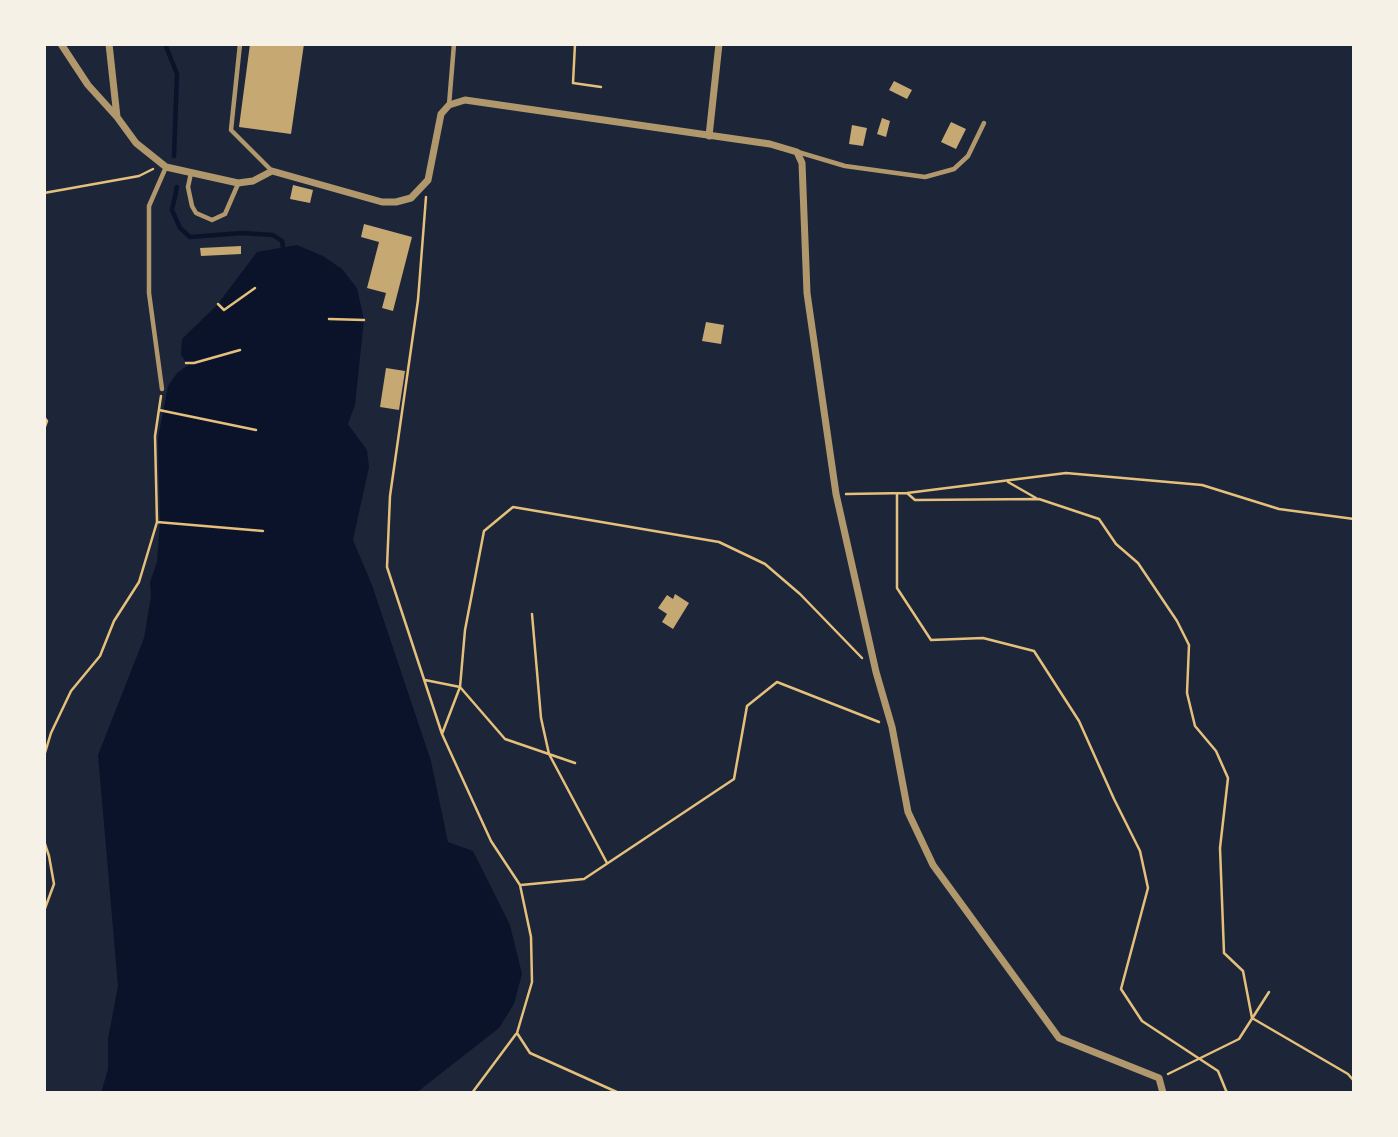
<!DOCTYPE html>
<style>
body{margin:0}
#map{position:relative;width:1398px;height:1137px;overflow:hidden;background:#14213d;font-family:"PT Sans",sans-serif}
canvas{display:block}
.frame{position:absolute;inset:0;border:46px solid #f6f1e7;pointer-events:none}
</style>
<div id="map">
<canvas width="1398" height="1137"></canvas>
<div class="frame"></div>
</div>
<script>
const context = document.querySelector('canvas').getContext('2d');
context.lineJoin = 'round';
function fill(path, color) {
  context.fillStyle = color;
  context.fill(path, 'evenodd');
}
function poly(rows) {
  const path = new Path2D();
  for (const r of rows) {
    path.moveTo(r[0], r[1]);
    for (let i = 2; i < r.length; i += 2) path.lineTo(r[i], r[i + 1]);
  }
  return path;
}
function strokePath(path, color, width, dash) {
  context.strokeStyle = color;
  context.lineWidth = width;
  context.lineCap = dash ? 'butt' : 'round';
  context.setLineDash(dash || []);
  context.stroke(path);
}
fill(poly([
 [44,44,1354,44,1354,1093,44,1093]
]), '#1d2539');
fill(poly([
 [297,245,323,256,342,269,357,288,364,320,355,405,348,424,367,450,369,467,353,540,372,585,431,761,448,842,473,851,510,925,522,974,514,1004,499,1028,416,1093,101,1093,108,1069,108,1039,118,986,98,755,144,638,151,596,150,582,157,562,160,521,158,438,168,386,177,373,188,365,181,355,182,339,217,305,257,252]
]), '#0b132b');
strokePath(poly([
 [165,44,177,74,174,156],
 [177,187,172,210,180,228,190,237,242,233,273,235,282,241,283,247]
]), '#0b132b', 4.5);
fill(poly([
 [250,44,304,44,291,134,239,127],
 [894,81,912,90,907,99,889,90],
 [882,118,890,121,886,137,877,134],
 [951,122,966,129,956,149,941,142],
 [852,125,867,128,863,146,849,144],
 [293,185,313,190,310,203,290,199],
 [364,224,412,237,393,311,382,308,386,293,367,288,379,242,361,237],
 [241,246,241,254,201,256,200,248],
 [706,322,724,325,721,344,702,341],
 [386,368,405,371,399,410,380,407],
 [675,594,689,603,673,629,662,622,667,614,658,608,667,595,673,599]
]), '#c6a872');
strokePath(poly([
 [575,44,573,83,601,87],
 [44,193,139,176,153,169],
 [426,197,418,300,390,496,387,567,442,734,491,841,520,885,531,937,532,982,517,1033,530,1053,619,1093],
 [218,304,224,310,255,288],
 [329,319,364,320],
 [186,363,194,363,240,350],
 [159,410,256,430],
 [44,417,47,421,44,429],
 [1008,482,1036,498],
 [907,493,915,500,1039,499,1099,519,1116,544,1138,563,1177,621,1189,645,1187,693,1195,726,1216,751,1228,778,1220,848,1224,953,1243,971,1252,1018,1348,1074,1354,1081],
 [846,494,907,493,1066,473,1202,485,1279,509,1354,519],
 [897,494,897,588,931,640,983,638,1034,651,1079,721,1114,799,1140,851,1148,888,1121,989,1142,1021,1218,1071,1227,1093],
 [157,522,263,531],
 [532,614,541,718,549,754,607,863],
 [425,680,460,687,505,739,575,763],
 [442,734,460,687,465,630,484,531,513,507,719,542,765,564,800,594,862,658],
 [44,756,51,733,71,691,100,656,114,621,139,582,157,522,155,436,161,396],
 [44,841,49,856,54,884,44,911],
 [521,885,584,879,734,779,747,706,777,682,879,722],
 [1168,1074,1239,1039,1269,992],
 [472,1093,516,1034]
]), '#e5c07b', 2.5);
strokePath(poly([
 [240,44,231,130,272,171],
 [449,105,454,44],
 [798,152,845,166,925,177,954,169,968,156,984,123],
 [191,173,188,187,192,206,196,213,212,220,225,214,238,184],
 [162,389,149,293,149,206,166,167]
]), '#b1986c', 4.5);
strokePath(poly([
 [61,44,88,85,117,117],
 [109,44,117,117,136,143,166,167,238,183,253,181,272,171,382,202,396,202,411,198,428,180,441,114,449,105,465,100,770,144,797,152,802,163,807,293,836,494,876,672,892,727,908,812,933,865,1059,1038,1159,1078,1163,1093],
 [709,136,719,44]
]), '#b1986c', 7);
</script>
